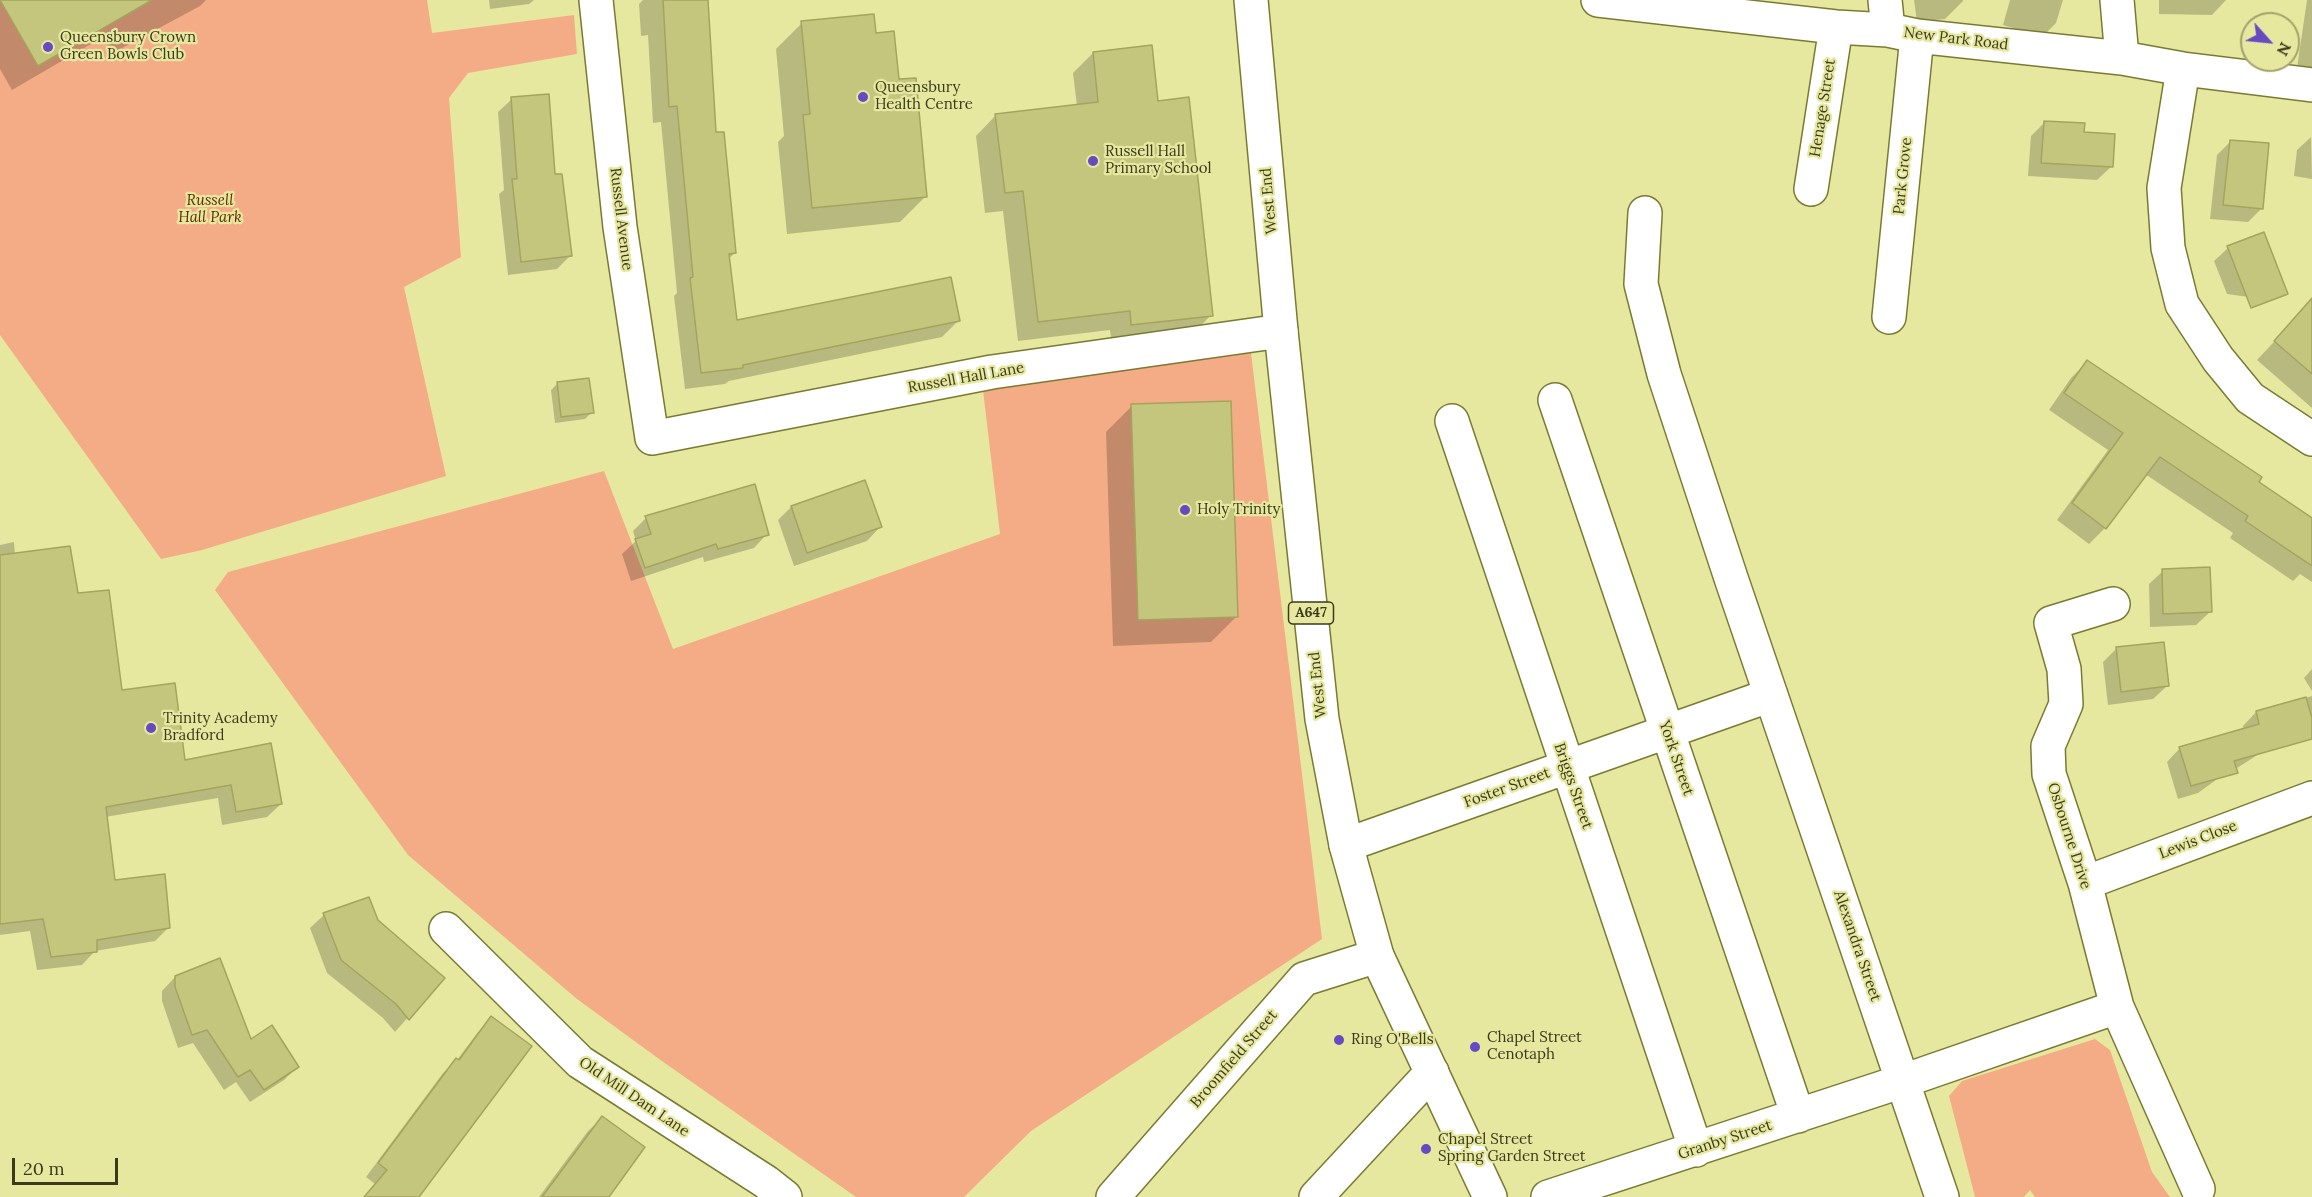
<!DOCTYPE html>
<style>
body{margin:0}
#map{position:relative;width:2312px;height:1197px;overflow:hidden;background:#e7e89f;font-family:Lora,serif}
canvas{display:block}
.north{position:absolute;left:2240px;top:12px;width:60px;height:60px;box-sizing:border-box;background:#e7e89f;border:2px solid #a2a26b;border-radius:50%;rotate:117deg;font-size:16px;font-weight:700;line-height:24px;text-align:center;color:#3a3a1c}
.north::after{content:'';display:block;margin:auto;width:21px;height:27px;background:#654ac2;clip-path:polygon(50% 0,100% 100%,50% 72%,0 100%)}
.scale{position:absolute;left:12px;top:1158px;width:106px;height:27px;box-sizing:border-box;border:3px solid #3a3a1c;border-top:0;padding-left:8px;font-size:18px;line-height:21px;white-space:nowrap;color:#3a3a1c;-webkit-text-stroke:4px #e7e89f;paint-order:stroke}
</style>
<div id="map">
<canvas width="2312" height="1197"></canvas>
<div class="north">N</div>
<div class="scale">20 m</div>
</div>
<script>
const context = document.querySelector('canvas').getContext('2d');
context.lineJoin = 'round';
function fill(path, color) {
  context.fillStyle = color;
  context.fill(path, 'evenodd');
}
function poly(rows) {
  const path = new Path2D();
  for (const r of rows) {
    path.moveTo(r[0], r[1]);
    for (let i = 2; i < r.length; i += 2) path.lineTo(r[i], r[i + 1]);
  }
  return path;
}
function strokePath(path, color, width, dash) {
  context.strokeStyle = color;
  context.lineWidth = width;
  context.lineCap = dash ? 'butt' : 'round';
  context.setLineDash(dash || []);
  context.stroke(path);
}
function label(font, color, halo, rows, align = 'center') {
  context.font = font + ' Lora,serif';
  context.lineWidth = 4.5;
  context.setLineDash([]);
  context.textBaseline = 'middle';
  context.strokeStyle = halo;
  context.fillStyle = color;
  for (const [text, x, y, turn = 0] of rows) {
    context.save();
    context.translate(x, y);
    context.rotate((+turn || 0) * Math.PI / 180);
    context.textAlign = isNaN(turn) ? turn : align;
    if (halo) context.strokeText(text, 0, 0);
    context.fillText(text, 0, 0);
    context.restore();
  }
}
fill(poly([
 [0,0,427,0,432,33,574,15,577,54,468,73,449,98,461,257,404,287,446,476,202,550,161,559,0,335],
 [1251,353,1322,939,1031,1131,964,1197,856,1197,659,1059,577,999,408,855,215,590,228,572,604,471,673,649,1000,534,983,390],
 [2095,1039,2110,1050,2152,1172,2170,1197,2035,1197,2030,1190,2024,1197,1975,1197,1949,1096,1962,1081]
]), '#f4ac86');
fill(poly([
 [0,0,206,0,200,6,113,53,103,37,12,90,0,69],
 [489,0,534,0,529,4,490,9],
 [643,0,707,0,715,134,735,253,728,259,736,322,958,321,942,337,729,381,725,384,685,389,674,296,677,293,661,122,653,123,648,35,641,36,639,4],
 [1914,0,1963,0,1963,1,1945,19,1917,22],
 [2010,0,2063,0,2056,23,2042,37,2003,25],
 [2159,0,2226,0,2212,15,2159,14],
 [2307,0,2312,0,2312,70,2297,68],
 [802,23,874,35,898,81,926,196,900,222,787,234,778,142,784,136,776,49],
 [1093,53,1211,315,1191,336,1112,345,1110,330,1018,341,1003,211,985,213,976,136,996,115,1077,106,1073,73],
 [512,99,554,176,570,256,557,269,508,275,499,194,504,190,498,112],
 [2045,122,2083,133,2111,167,2097,180,2028,176,2031,136],
 [2311,137,2312,179,2294,176,2297,150],
 [2230,142,2261,209,2248,222,2210,219,2217,155],
 [2228,248,2270,300,2227,294,2214,261],
 [2300,314,2312,324,2312,408,2257,360],
 [2087,362,2312,520,2312,582,2300,574,2293,581,2230,538,2233,533,2145,474,2105,528,2089,544,2057,520,2108,450,2049,410,2071,378],
 [557,384,592,412,585,419,555,423,551,390],
 [1132,406,1237,616,1211,642,1113,646,1106,432],
 [791,507,880,527,867,541,794,566,778,520],
 [646,518,767,534,754,548,704,562,703,557,631,581,622,554,636,541,633,531],
 [14,542,15,555,77,595,121,691,183,761,281,804,267,817,222,825,218,798,105,817,113,882,168,928,155,941,95,951,82,965,37,970,30,931,0,935,0,545],
 [2163,571,2210,612,2196,625,2150,627,2149,584],
 [2116,649,2167,686,2153,699,2108,705,2103,662],
 [2312,669,2312,691,2304,678],
 [2312,696,2312,720,2234,770,2227,772,2198,793,2178,799,2167,762,2180,748,2244,730,2243,726,2256,712],
 [324,915,376,921,443,978,395,1032,383,1018,327,973,310,928],
 [175,977,250,1041,297,1067,284,1080,250,1102,236,1082,224,1090,193,1043,178,1048,162,1001,162,991],
 [491,1018,418,1197,364,1197,375,1184,366,1177,443,1073,457,1060,478,1032],
 [602,1118,606,1197,539,1197,588,1131]
]), '#0003');
const building = poly([
 [0,0,152,0,38,66,0,0],
 [663,0,708,0,716,132,724,132,736,253,729,254,737,320,951,277,960,321,743,365,743,368,701,373,690,278,693,277,677,106,669,107,663,0],
 [874,14,876,33,894,31,899,79,916,78,927,197,812,208,803,115,810,114,801,21,874,14],
 [1152,45,1158,101,1189,97,1213,316,1131,325,1130,311,1038,322,1023,191,1005,193,995,114,1098,102,1093,52,1152,45],
 [549,94,555,174,562,174,572,256,521,262,512,179,517,179,511,97,549,94],
 [2044,121,2085,123,2084,132,2115,134,2113,167,2041,163,2044,121],
 [2230,140,2269,143,2263,209,2223,205,2230,140],
 [2264,232,2288,294,2251,308,2227,246,2264,232],
 [2312,298,2312,374,2274,341,2312,298],
 [2087,360,2262,477,2259,482,2312,518,2312,566,2245,521,2248,516,2160,457,2106,529,2072,503,2123,433,2064,393,2087,360],
 [589,378,594,413,561,417,557,382,589,378],
 [1231,401,1238,617,1138,620,1131,404,1231,401],
 [865,480,882,527,807,553,791,506,865,480],
 [755,484,769,535,718,549,716,544,645,568,635,539,651,534,645,516,755,484],
 [70,546,78,593,109,590,122,690,175,683,185,760,271,743,282,804,236,812,231,785,106,807,115,880,165,874,170,928,97,940,97,952,51,957,43,919,0,924,0,555,70,546],
 [2210,567,2212,612,2163,614,2162,569,2210,567],
 [2164,642,2169,686,2121,692,2116,647,2164,642],
 [2306,697,2312,718,2312,739,2234,761,2238,773,2191,786,2179,747,2259,724,2256,711,2306,697],
 [369,897,378,920,445,978,409,1020,396,1004,341,960,323,913,369,897],
 [220,958,251,1039,272,1025,299,1067,264,1090,250,1070,238,1077,207,1030,192,1035,175,987,175,976,220,958],
 [491,1016,532,1046,419,1197,364,1197,387,1170,378,1163,456,1058,459,1060,491,1016],
 [602,1116,645,1147,609,1197,542,1197,602,1116]
]);
fill(building, '#c5c67e');
strokePath(building, '#a4a45d', 1.5);
const street = poly([
 [596,0,620,227,652,438,992,372,1281,331],
 [1598,0,1836,27,1888,30,1917,36,2122,58,2183,69,2312,85],
 [1885,0,1888,30],
 [2117,0,2122,58],
 [2183,69,2164,188,2168,248,2182,304,2218,359,2250,398,2312,439],
 [1811,189,1836,27],
 [1645,213,1641,284,1664,374,1731,578,1942,1197],
 [1889,317,1917,36],
 [1555,400,1798,1116],
 [1452,421,1696,1150],
 [2113,604,2051,623,2064,669,2066,704,2048,746,2049,774,2085,883,2117,1007,2198,1189],
 [1346,845,1771,695],
 [2085,883,2312,798],
 [446,929,580,1062,766,1182,785,1197],
 [1113,1197,1304,979,1377,956],
 [1316,1197,1432,1072],
 [1548,1197,1903,1081,2117,1007]
]);
const primary = poly([
 [1251,0,1281,331,1322,719,1346,845,1377,956,1490,1197]
]);
strokePath(street, '#7a7a33', 36);
strokePath(primary, '#7a7a33', 36);
strokePath(street, '#fff', 33);
strokePath(primary, '#fff', 33);
for (const [x, y, r, color] of [
 [48,47,6,"#654ac2"],
 [863,97,6,"#654ac2"],
 [1093,161,6,"#654ac2"],
 [1185,510,6,"#654ac2"],
 [151,728,6,"#654ac2"],
 [1339,1040,6,"#654ac2"],
 [1475,1047,6,"#654ac2"],
 [1426,1149,6,"#654ac2"]
]) {
  const dot = new Path2D();
  dot.arc(x, y, r, 0, 2 * Math.PI);
  context.fillStyle = color;
  context.fill(dot);
  strokePath(dot, '#e7e89f', 2);
}
for (const [x, y, w] of [
 [1311,613,45]
]) {
  const box = new Path2D();
  box.roundRect(x - w / 2, y - 11, w, 22, 4.5);
  context.fillStyle = '#e7e89f';
  context.fill(box);
  strokePath(box, '#3a3a1c', 1.5);
}
label('bold 14px', '#3a3a1c', null, [
 ["A647",1311,613]
]);
label('15px', '#3a3a1c', '#e7e89f', [
 ["Queensbury Crown",60,38],
 ["Green Bowls Club",60,55],
 ["Queensbury",875,88],
 ["Health Centre",875,105],
 ["Russell Hall",1105,152],
 ["Primary School",1105,169],
 ["Holy Trinity",1197,510],
 ["Trinity Academy",163,719],
 ["Bradford",163,736],
 ["Chapel Street",1487,1038],
 ["Cenotaph",1487,1055],
 ["Ring O'Bells",1351,1040],
 ["Chapel Street",1438,1140],
 ["Spring Garden Street",1438,1157]
], 'left');
label('15px', '#3a3a1c', '#e7e89f', [
 ["New Park Road",1956,39,7],
 ["Henage Street",1823,108,-81],
 ["Park Grove",1903,176,-84],
 ["West End",1269,201,-95],
 ["Russell Avenue",621,219,83],
 ["Russell Hall Lane",966,378,-10],
 ["West End",1318,685,-96],
 ["York Street",1676,758,71],
 ["Briggs Street",1573,786,71],
 ["Foster Street",1507,788,-20],
 ["Osbourne Drive",2069,836,72],
 ["Lewis Close",2198,840,-21],
 ["Alexandra Street",1857,946,71],
 ["Broomfield Street",1234,1059,-49],
 ["Old Mill Dam Lane",634,1097,34],
 ["Granby Street",1725,1140,-18]
]);
label('italic 15px', '#622800', '#e7e89f', [
 ["Russell",210,201],
 ["Hall Park",210,218]
]);
</script>
